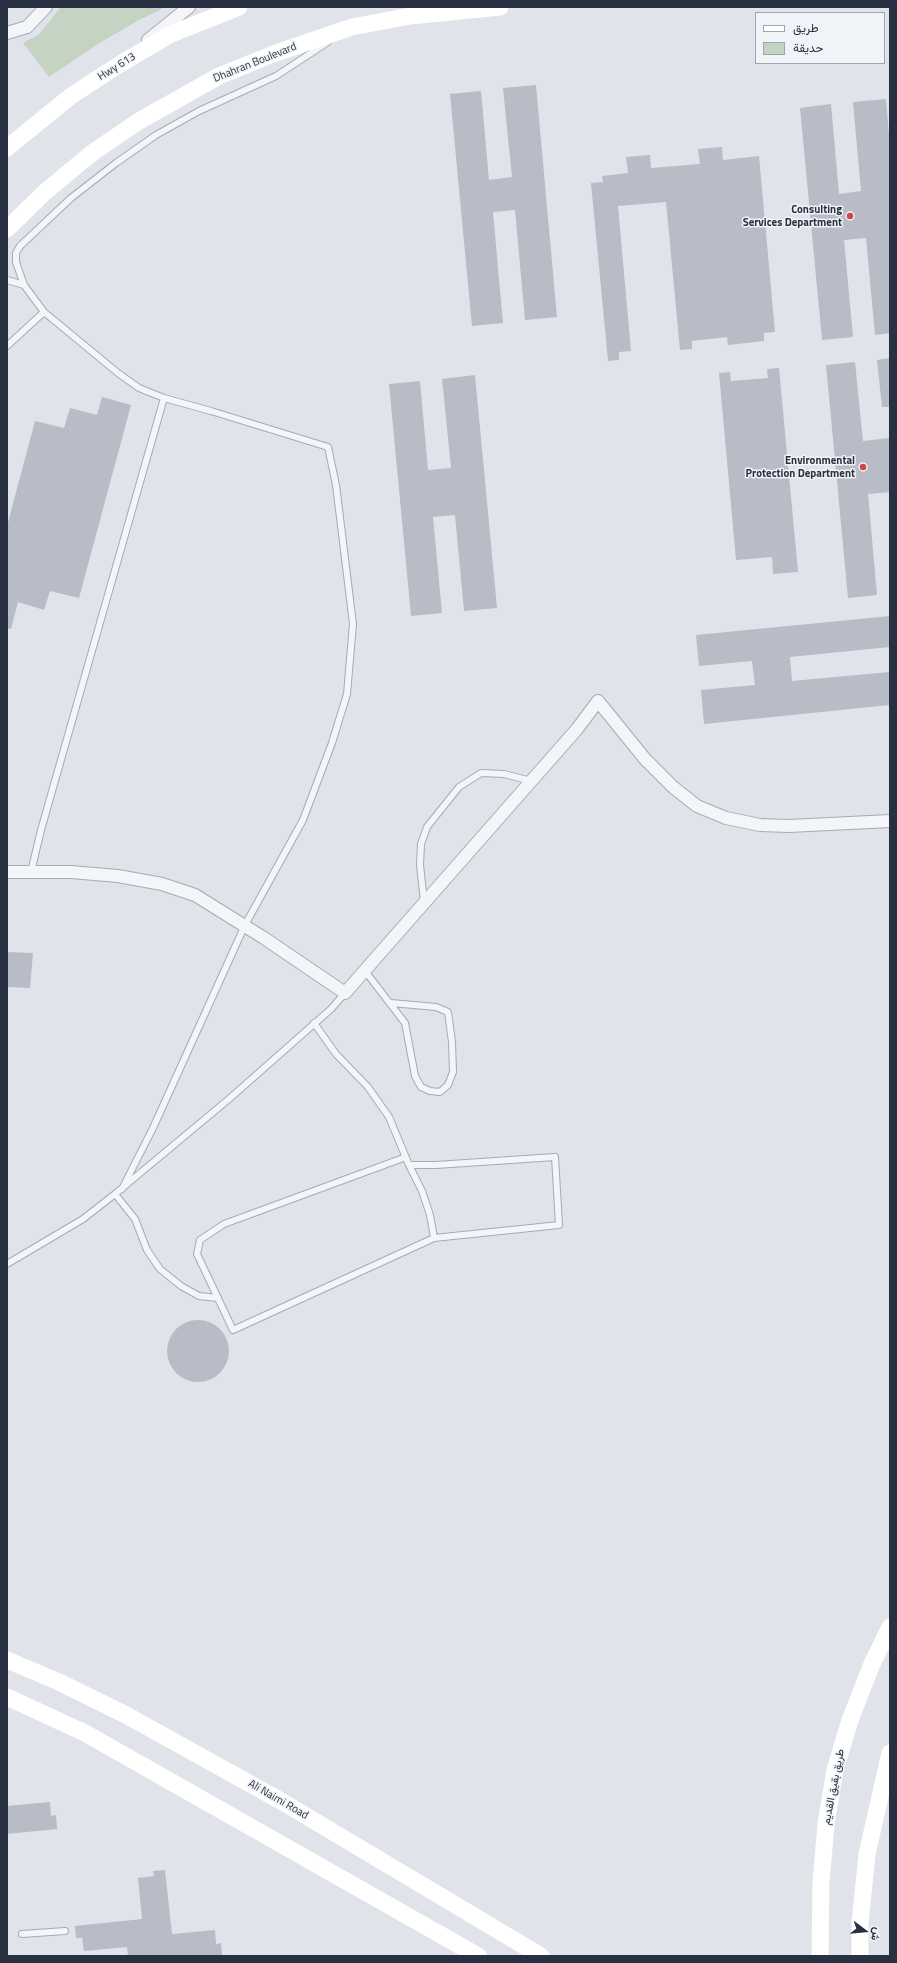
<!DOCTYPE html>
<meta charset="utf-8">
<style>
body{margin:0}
#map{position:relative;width:897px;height:1963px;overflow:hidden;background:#e1e3ea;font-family:"Titillium Web",Vazirmatn,sans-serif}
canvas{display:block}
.frame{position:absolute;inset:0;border:8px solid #293041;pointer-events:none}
.legend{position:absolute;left:755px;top:12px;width:130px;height:52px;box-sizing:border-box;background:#f0f3f7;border:1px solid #a0a5ae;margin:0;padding:5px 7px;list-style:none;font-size:12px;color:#293041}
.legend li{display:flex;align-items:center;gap:8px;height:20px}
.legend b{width:20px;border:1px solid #a0a5ae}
.north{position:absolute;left:845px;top:1911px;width:40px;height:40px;-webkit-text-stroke:3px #f0f3f7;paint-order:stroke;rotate:106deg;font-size:11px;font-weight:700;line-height:16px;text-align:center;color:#293041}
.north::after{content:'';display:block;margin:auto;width:14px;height:18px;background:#293041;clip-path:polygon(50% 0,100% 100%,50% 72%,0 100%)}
</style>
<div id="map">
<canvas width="897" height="1963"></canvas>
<div class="frame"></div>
<ul class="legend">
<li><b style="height:5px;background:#fff"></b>طريق</li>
<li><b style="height:11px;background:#c5d4c2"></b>حديقة</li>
</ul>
<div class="north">ش</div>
</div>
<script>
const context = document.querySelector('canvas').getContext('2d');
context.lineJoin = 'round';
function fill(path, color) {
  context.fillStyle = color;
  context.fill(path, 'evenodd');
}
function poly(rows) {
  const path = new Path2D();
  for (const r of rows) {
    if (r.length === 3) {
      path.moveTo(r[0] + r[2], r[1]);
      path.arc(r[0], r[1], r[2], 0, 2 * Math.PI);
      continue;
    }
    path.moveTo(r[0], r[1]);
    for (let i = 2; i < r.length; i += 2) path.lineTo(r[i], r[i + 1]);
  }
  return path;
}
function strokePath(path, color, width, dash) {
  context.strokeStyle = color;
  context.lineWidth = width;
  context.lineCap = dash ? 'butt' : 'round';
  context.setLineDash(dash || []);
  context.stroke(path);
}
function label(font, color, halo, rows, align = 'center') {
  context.font = font + ' "Titillium Web",Vazirmatn,sans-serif';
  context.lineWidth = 3;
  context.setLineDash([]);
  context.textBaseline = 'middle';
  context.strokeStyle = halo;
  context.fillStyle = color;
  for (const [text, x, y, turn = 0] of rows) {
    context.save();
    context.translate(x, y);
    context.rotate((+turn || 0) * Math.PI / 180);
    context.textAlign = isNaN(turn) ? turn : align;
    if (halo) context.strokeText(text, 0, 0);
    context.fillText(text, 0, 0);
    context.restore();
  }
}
fill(poly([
 [61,7,166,7,139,20,98,44,49,77,23,43,39,34]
]), '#c5d4c2');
fill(poly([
 [536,85,557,317,525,320,515,210,493,212,503,323,472,326,450,94,481,91,489,180,512,177,503,88],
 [886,99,890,147,890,333,875,335,866,238,844,240,853,337,822,340,800,108,831,104,839,194,861,191,853,102],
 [722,147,723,160,759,156,775,332,764,333,764,341,728,345,727,337,692,341,692,349,680,350,666,202,618,206,631,351,619,352,619,360,608,361,591,183,603,182,602,176,628,173,626,157,650,155,651,168,700,164,698,149],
 [890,358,890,407,882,407,877,360],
 [855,362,863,441,890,438,890,492,868,494,877,595,848,598,826,365],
 [779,368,798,572,773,574,772,557,736,560,719,373,730,372,731,381,768,378,767,369],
 [475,375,497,608,464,611,455,515,433,517,442,613,411,616,389,384,420,381,428,470,451,468,442,379],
 [102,397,131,405,79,598,50,591,44,610,18,602,11,629,7,628,7,526,35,421,64,428,70,408,97,415],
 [890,616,890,647,790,657,792,681,890,672,890,705,704,724,701,690,755,685,752,661,699,666,696,635],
 [7,952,33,953,30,988,7,987],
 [198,1351,31],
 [50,1802,51,1816,56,1815,57,1829,7,1834,7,1806],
 [165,1870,172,1934,215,1930,216,1944,221,1943,222,1956,128,1956,127,1947,84,1951,82,1938,76,1938,75,1926,142,1919,138,1878,154,1876,153,1871]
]), '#b8bcc7');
const lane = poly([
 [7,280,24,285],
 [7,346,44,312],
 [31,872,41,830,164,398],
 [424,902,420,865,421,844,427,827,459,787,481,773,504,774,531,781],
 [365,971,405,1023,415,1076,421,1087,430,1091,440,1092,448,1085,453,1072,452,1042,448,1012,436,1007,391,1003],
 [314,1023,336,1054,368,1087,389,1117,409,1165,422,1191,430,1215,434,1238],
 [406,1157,224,1224,200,1240,197,1254,233,1330,434,1238,559,1225,555,1157,436,1165,409,1165],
 [122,1189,153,1128,245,925,303,820,332,743,347,694,353,624,336,485,328,447,211,411,164,398,139,388,118,373,44,312,24,285,16,262,16,253,20,246,71,198,116,163,156,135,199,111,276,76,328,42],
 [115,1194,135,1219,147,1250,160,1269,181,1286,199,1296,218,1298],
 [7,1264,83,1219,115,1194,229,1099,331,1009,345,993],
 [22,1934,65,1931]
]);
const street = poly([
 [7,33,27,27,46,7],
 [148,40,189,7],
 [7,872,71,872,118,876,162,884,195,895,264,938,345,993,577,729,598,701,645,759,673,787,697,806,726,818,760,825,789,826,890,821]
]);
strokePath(lane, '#a6aab4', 8);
strokePath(street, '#a6aab4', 14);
strokePath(lane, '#f4f5f8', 6);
strokePath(street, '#f4f5f8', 12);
strokePath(poly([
 [7,148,71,96,117,66,171,34,239,7],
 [7,229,45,192,92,153,139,121,219,76,273,54,352,27,410,16,500,7],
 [7,1660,59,1682,126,1715,281,1801,541,1956],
 [7,1697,85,1733,478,1956],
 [820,1956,821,1882,826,1824,835,1770,850,1720,872,1664,890,1627],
 [860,1956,860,1923,867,1854,890,1753]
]), '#fff', 17);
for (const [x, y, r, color] of [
 [850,216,4,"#cf454c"],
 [863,467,4,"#cf454c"]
]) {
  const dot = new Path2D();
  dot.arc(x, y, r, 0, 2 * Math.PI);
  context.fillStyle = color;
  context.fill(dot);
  strokePath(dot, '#f0f3f7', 1.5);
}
label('11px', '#293041', '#f0f3f7', [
 ["Dhahran Boulevard",255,63,-22],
 ["Hwy 613",117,67,-32],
 ["طريق بقيق القديم",834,1787,-79],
 ["Ali Naimi Road",278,1800,30]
]);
label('bold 11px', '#293041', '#f0f3f7', [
 ["Consulting",842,210],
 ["Services Department",842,223],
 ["Environmental",855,461],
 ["Protection Department",855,474]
], 'right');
</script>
